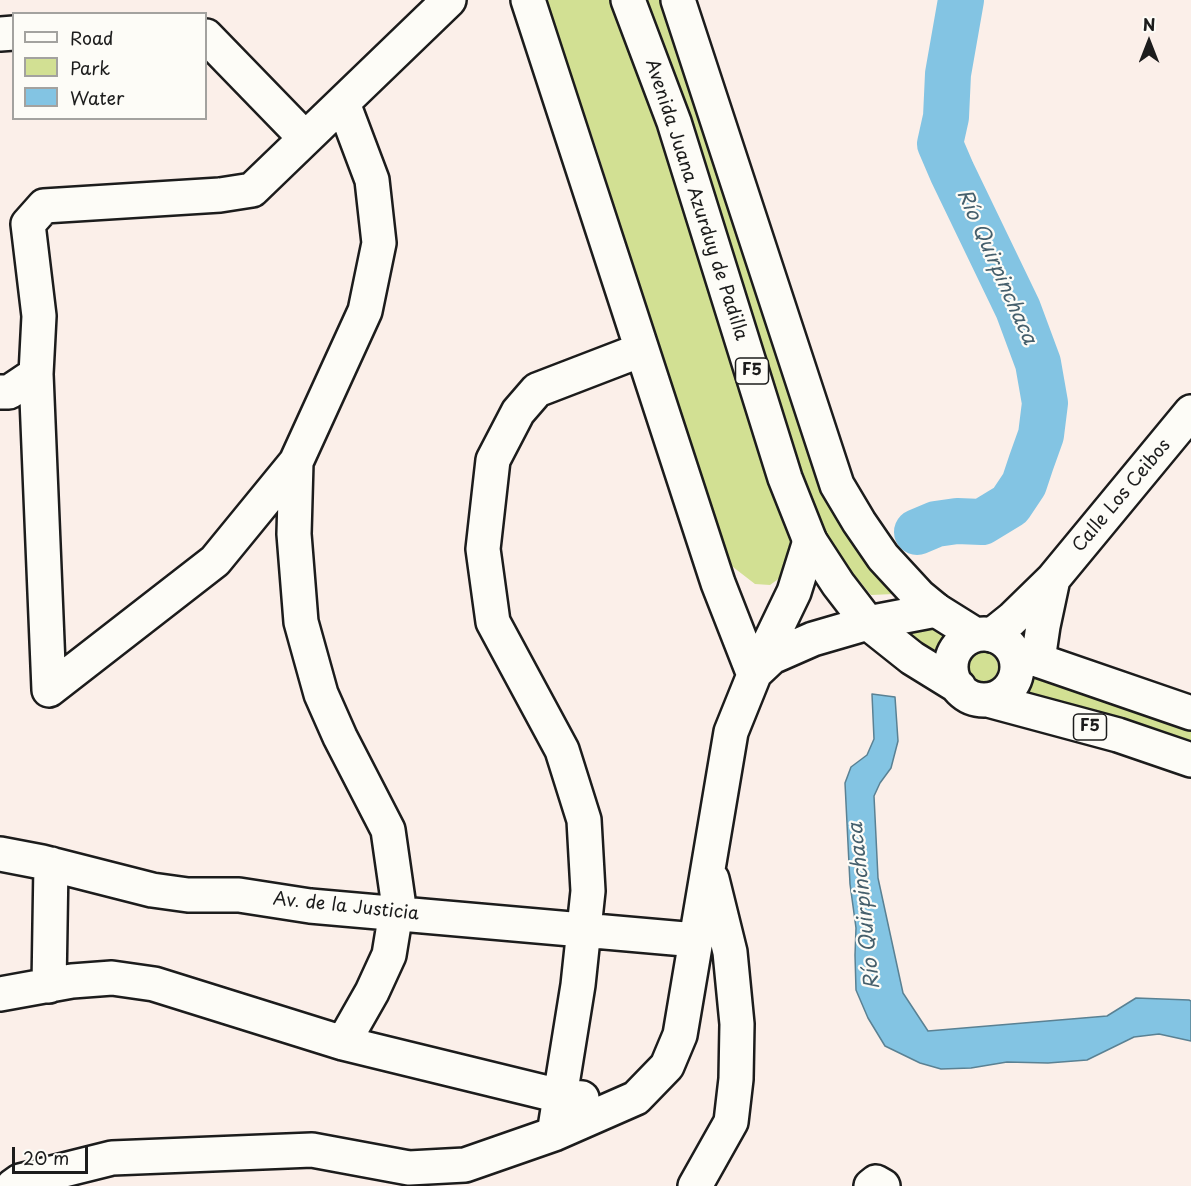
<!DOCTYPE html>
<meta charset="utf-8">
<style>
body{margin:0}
#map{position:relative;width:1191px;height:1186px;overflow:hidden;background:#fbefe9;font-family:"Playpen Sans",sans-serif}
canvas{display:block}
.legend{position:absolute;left:12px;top:12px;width:195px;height:108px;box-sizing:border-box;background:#fdfcf7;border:2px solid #a3a29f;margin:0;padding:8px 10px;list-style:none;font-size:18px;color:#1c1c1c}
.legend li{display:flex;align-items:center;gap:12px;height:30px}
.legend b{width:30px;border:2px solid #a3a29f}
.north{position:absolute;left:1119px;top:12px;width:60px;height:60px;-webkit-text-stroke:4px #fdfcf7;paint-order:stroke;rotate:0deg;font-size:16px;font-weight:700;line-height:24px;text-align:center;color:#1c1c1c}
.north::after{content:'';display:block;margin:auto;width:21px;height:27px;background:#1c1c1c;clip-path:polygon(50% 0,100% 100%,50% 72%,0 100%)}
.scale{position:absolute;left:12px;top:1147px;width:76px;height:27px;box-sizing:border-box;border:3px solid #1c1c1c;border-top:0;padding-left:8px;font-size:18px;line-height:21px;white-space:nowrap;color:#1c1c1c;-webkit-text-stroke:4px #fdfcf7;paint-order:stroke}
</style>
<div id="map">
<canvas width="1191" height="1186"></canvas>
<ul class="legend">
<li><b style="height:8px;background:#fdfcf7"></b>Road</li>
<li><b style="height:16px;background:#d2e093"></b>Park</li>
<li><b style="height:16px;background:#83c4e3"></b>Water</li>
</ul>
<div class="north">N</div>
<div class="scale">20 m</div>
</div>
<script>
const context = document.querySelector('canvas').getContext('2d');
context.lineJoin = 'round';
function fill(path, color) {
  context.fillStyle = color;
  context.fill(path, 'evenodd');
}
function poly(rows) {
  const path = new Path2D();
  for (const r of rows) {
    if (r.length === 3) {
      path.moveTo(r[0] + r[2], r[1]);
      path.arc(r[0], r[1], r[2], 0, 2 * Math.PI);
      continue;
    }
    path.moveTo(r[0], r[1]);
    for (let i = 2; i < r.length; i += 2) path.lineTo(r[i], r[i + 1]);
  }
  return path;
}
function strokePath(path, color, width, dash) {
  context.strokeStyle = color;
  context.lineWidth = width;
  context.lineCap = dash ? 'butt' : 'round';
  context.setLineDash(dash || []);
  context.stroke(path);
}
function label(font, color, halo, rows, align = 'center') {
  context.font = font + ' "Playpen Sans",sans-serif';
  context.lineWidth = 4.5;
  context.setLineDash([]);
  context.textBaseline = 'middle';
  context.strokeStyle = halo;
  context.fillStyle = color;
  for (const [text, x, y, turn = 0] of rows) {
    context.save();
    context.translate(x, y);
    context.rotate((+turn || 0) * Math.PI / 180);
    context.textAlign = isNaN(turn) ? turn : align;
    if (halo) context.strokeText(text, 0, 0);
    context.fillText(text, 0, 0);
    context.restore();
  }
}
fill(poly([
 [545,0,611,0,674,179,793,550,788,572,770,585,755,584,733,567,724,556,596,147],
 [643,0,661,0,717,157,832,512,859,555,894,594,871,595,847,566,823,528,792,444],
 [919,617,951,638,932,658,895,626],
 [983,667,15],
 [1025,667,1191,730,1191,749,1140,726,1069,703,1020,695]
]), '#d2e093');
const water = poly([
 [872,694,895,697,898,741,891,768,880,783,874,796,878,878,903,993,928,1031,1107,1016,1136,998,1189,1000,1191,1001,1191,1041,1159,1034,1134,1037,1087,1060,1048,1063,1007,1062,971,1068,941,1069,920,1063,885,1046,868,1018,856,990,855,955,856,928,850,884,845,783,851,767,867,755,874,739,872,694]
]);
fill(water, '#83c4e3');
strokePath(water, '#5a8193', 1.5);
strokePath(poly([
 [917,532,936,524,957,521,982,522,1010,505,1024,484,1031,463,1041,435,1045,403,1038,363,1018,309,952,172,940,144,946,117,948,74,961,0]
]), '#83c4e3', 46);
const minor = poly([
 [528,0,718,583,754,675],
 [0,34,14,33],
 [206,36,305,138],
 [36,374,49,690,215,561,296,462,365,311,379,243,372,180,343,103],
 [0,392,9,392,36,374,39,316,28,224,44,206,220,195,252,190,449,0],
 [296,462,294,534,301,622,321,694,340,737,388,830,398,900,389,955,372,992,343,1043],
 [992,635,1012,619,1053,579,1191,412],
 [1038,660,1043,626,1053,579],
 [755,673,772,657,813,639,868,623,936,610],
 [0,854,42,862,152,890,188,895,239,895,310,906,696,940],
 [49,986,51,864],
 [0,994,72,981,112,978,154,984,343,1043,560,1096,582,1098],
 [554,1134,578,985,588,891,584,820,562,750,493,622,483,549,493,460,518,412,537,390,641,350],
 [13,1186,20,1181,112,1158,312,1150,409,1168,465,1165,554,1134,636,1098,667,1066,680,1035,731,732,754,675,794,592,810,541],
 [695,1186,731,1122,736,1079,737,1024,730,952,712,879],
 [871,1186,876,1182,883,1186]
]);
const highway = poly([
 [628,0,674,122,785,478,810,541,838,584,868,623,912,658,959,687],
 [678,0,837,485,859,522,883,557,919,596,936,610,976,635],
 [984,667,33],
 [1014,652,1191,713],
 [988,700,1118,735,1191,760]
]);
strokePath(minor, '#1c1c1c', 38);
strokePath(highway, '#1c1c1c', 38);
strokePath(minor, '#fdfcf7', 33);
strokePath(highway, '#fdfcf7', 33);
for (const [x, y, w] of [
 [752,371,33],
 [1090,727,33]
]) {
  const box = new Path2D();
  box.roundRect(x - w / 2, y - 13, w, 26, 4.5);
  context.fillStyle = '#fdfcf7';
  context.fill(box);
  strokePath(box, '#1c1c1c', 1.5);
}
label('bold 16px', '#1c1c1c', null, [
 ["F5",752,371],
 ["F5",1090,727]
]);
label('18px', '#1c1c1c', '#fdfcf7', [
 ["Avenida Juana Azurduy de Padilla",696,200,72],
 ["Calle Los Ceibos",1122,496,-50],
 ["Av. de la Justicia",346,907,6]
]);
label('italic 20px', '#455f6c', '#fdfcf7', [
 ["Río Quirpinchaca",996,267,66],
 ["Río Quirpinchaca",865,906,-96]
]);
</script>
